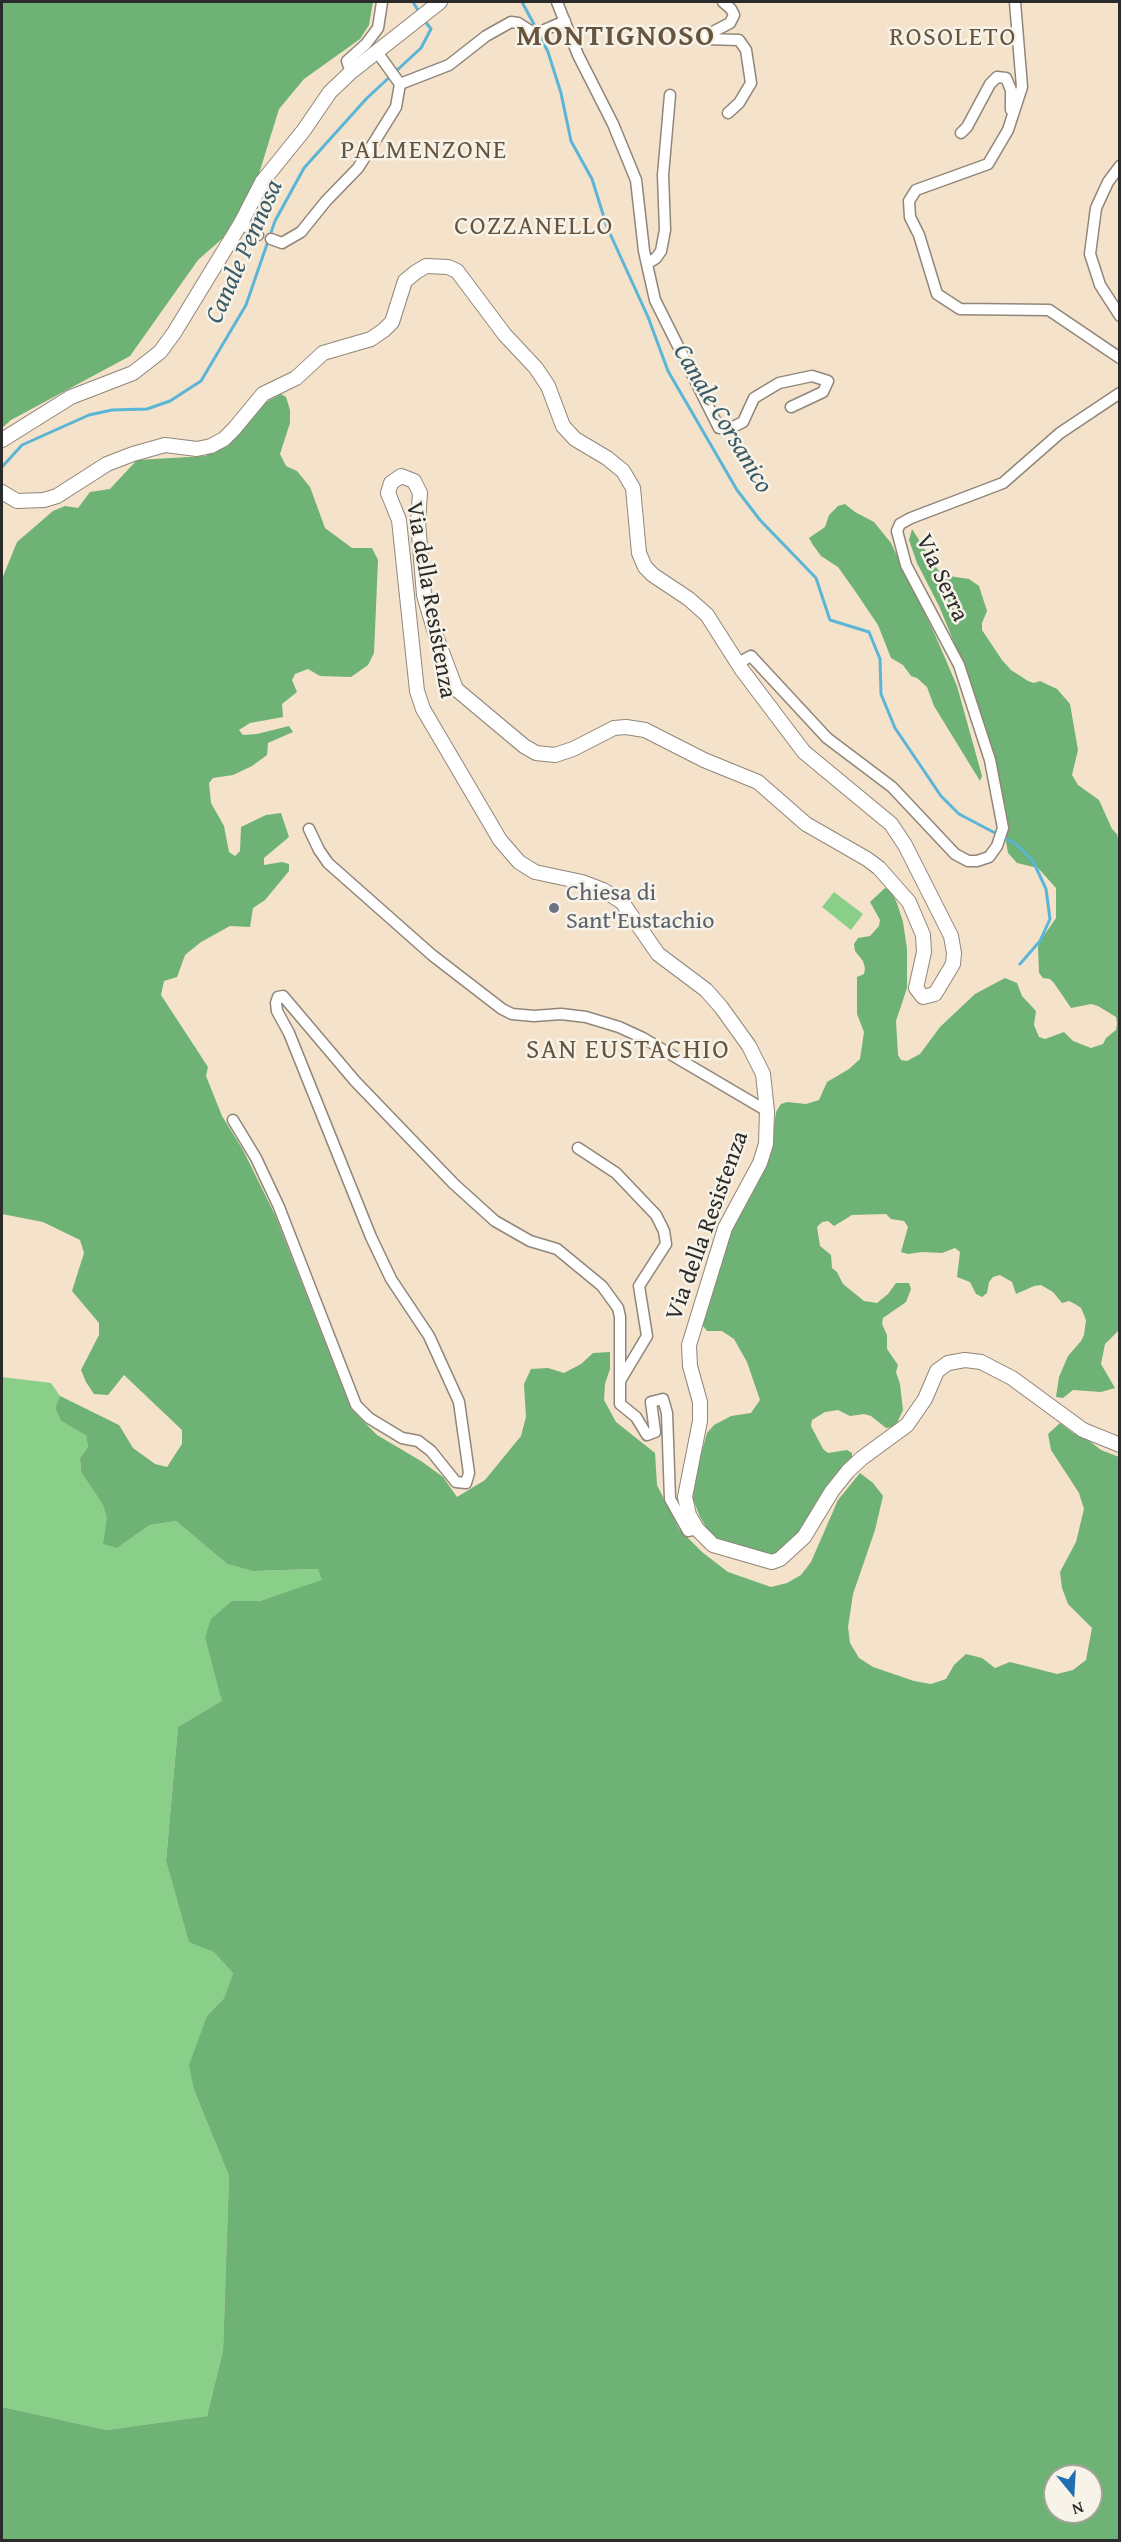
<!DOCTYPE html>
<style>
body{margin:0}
#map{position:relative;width:1121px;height:2542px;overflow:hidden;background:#f4e2ca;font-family:"Gentium Book Plus",serif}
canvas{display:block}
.frame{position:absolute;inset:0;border:3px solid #2b2b2b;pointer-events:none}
.north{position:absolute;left:1043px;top:2464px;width:60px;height:60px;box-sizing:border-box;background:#f7f3e8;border:2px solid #a5a39c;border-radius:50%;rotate:162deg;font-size:16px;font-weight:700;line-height:24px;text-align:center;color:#2b2b2b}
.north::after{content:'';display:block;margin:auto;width:21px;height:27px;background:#1f6fb2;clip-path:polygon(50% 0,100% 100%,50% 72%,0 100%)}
</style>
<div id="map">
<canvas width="1121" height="2542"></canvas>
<div class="frame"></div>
<div class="north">N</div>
</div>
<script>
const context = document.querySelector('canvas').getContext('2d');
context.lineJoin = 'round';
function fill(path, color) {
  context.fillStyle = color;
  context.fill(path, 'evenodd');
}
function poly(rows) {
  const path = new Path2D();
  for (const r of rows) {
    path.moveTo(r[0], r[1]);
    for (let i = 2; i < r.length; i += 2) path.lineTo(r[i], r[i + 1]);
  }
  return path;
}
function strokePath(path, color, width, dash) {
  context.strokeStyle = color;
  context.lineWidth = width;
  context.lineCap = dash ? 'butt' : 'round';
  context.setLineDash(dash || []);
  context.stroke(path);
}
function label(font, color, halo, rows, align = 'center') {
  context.font = font + ' "Gentium Book Plus",serif';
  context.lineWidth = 5;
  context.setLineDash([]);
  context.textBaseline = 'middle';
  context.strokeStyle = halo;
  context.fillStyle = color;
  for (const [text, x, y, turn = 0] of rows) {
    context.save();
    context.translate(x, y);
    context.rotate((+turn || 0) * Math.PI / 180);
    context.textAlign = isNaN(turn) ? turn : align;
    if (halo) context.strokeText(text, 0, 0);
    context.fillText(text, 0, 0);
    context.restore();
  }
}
fill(poly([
 [834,892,863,914,851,930,822,907],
 [2,1377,51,1383,60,1396,55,1408,61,1421,86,1434,88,1447,80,1458,81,1472,103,1505,117,1548,150,1525,176,1521,227,1564,254,1571,319,1569,323,1581,260,1601,232,1601,205,1638,223,1701,178,1727,166,1861,189,1941,215,1952,233,1973,224,1998,207,2016,194,2090,229,2176,223,2351,207,2416,107,2430,2,2407]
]), '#89cf89');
fill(poly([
 [2,2,373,2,369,25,360,39,304,79,279,109,258,177,224,237,198,260,130,356,11,420,2,428],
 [281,394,286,397,290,410,290,423,280,454,286,466,297,471,310,487,325,528,352,548,372,548,378,560,374,653,368,665,351,677,320,676,308,669,295,674,292,680,297,692,282,704,283,717,250,723,239,730,243,735,257,734,289,726,293,732,268,743,267,755,252,766,233,775,213,778,209,783,211,803,224,826,229,852,235,856,240,851,241,827,266,815,281,813,289,837,264,858,264,865,282,862,289,864,289,871,265,900,253,908,250,927,230,926,201,942,185,955,177,977,164,981,161,995,208,1067,206,1076,222,1116,243,1150,275,1215,351,1409,377,1435,421,1461,443,1477,457,1497,485,1480,521,1436,526,1417,524,1384,531,1369,548,1368,564,1373,581,1364,593,1353,610,1352,610,1369,605,1384,604,1400,616,1422,655,1453,657,1485,679,1529,702,1552,728,1572,771,1587,787,1583,801,1575,811,1562,838,1500,860,1473,873,1483,883,1496,875,1530,853,1594,848,1627,850,1643,859,1658,873,1667,914,1681,931,1684,946,1679,954,1665,966,1654,982,1658,995,1668,1010,1662,1057,1674,1073,1670,1086,1660,1092,1628,1068,1604,1062,1588,1060,1572,1076,1542,1084,1509,1079,1493,1051,1450,1048,1434,1060,1423,1073,1433,1088,1440,1101,1450,1119,1457,1119,2540,2,2540,2,2407,107,2430,207,2416,223,2351,229,2176,194,2090,189,2065,207,2016,224,1998,233,1973,214,1952,189,1942,166,1861,178,1727,222,1701,205,1638,211,1619,232,1601,260,1601,322,1580,318,1569,253,1571,227,1564,176,1521,150,1525,117,1548,103,1544,107,1518,103,1505,81,1472,80,1458,88,1447,86,1435,61,1421,55,1408,60,1396,119,1425,133,1448,155,1464,167,1467,182,1444,182,1430,124,1375,108,1395,94,1394,86,1382,81,1370,99,1335,99,1323,72,1291,84,1253,80,1240,43,1222,2,1214,2,579,17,542,53,511,65,506,78,508,90,492,110,489,137,460,205,456,221,447,239,432,266,402],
 [1055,2476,1091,2476,1091,2512,1055,2512],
 [845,504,855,512,874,522,891,543,936,637,957,686,982,776,980,781,934,706,927,687,917,678,911,676,903,665,891,658,878,625,855,591,838,567,821,556,813,545,809,538,825,527,829,515,838,506],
 [912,529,938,570,949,576,969,579,979,586,987,611,982,623,982,630,1002,660,1011,670,1028,681,1034,683,1040,681,1057,689,1070,704,1078,750,1072,775,1078,785,1099,800,1112,829,1117,834,1120,847,1120,1329,1105,1344,1101,1364,1115,1388,1101,1392,1073,1390,1063,1398,1056,1397,1059,1377,1068,1356,1081,1341,1084,1335,1086,1320,1081,1308,1075,1304,1069,1301,1062,1303,1053,1292,1041,1285,1034,1286,1016,1294,1012,1282,1000,1275,993,1277,989,1282,987,1293,982,1297,976,1294,970,1282,957,1277,960,1252,955,1248,942,1253,922,1252,908,1254,901,1252,908,1227,904,1221,891,1219,886,1214,852,1215,834,1226,828,1221,822,1222,817,1227,820,1246,831,1255,832,1268,837,1272,843,1284,864,1301,877,1303,888,1294,896,1283,909,1283,911,1289,906,1302,883,1318,882,1324,887,1335,887,1349,898,1365,896,1372,900,1384,903,1410,897,1423,892,1427,886,1428,871,1416,864,1414,850,1416,838,1410,825,1412,812,1420,811,1426,823,1449,828,1453,847,1450,852,1453,852,1460,810,1520,793,1540,771,1556,725,1543,710,1534,700,1517,693,1499,694,1479,707,1433,714,1425,731,1416,751,1413,760,1400,747,1362,734,1339,722,1331,707,1331,703,1326,701,1319,733,1222,772,1140,776,1112,781,1104,787,1102,806,1104,819,1100,827,1082,849,1069,860,1059,864,1032,857,1014,857,977,864,974,865,968,863,961,855,951,854,944,858,938,870,936,879,926,880,920,870,902,885,888,891,891,897,903,903,922,907,949,907,988,896,1021,898,1055,901,1060,907,1061,920,1054,940,1027,975,994,1005,978,1017,983,1022,996,1036,1011,1034,1025,1039,1037,1045,1039,1064,1032,1073,1041,1091,1048,1103,1044,1106,1038,1116,1030,1117,1023,1116,1017,1098,1006,1091,1004,1071,1008,1054,983,1050,979,1043,978,1039,973,1038,947,1040,941,1056,918,1056,888,1038,868,1017,863,1008,853,986,732,966,671,939,606,917,563,909,540]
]), '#6eb275');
strokePath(poly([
 [413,2,419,12],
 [522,2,537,30],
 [540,36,548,52,561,93,571,141,592,179,607,227,648,317,668,371,737,490,760,520,816,578,830,620,869,632,880,659,881,694,895,728,941,796,959,814,997,834],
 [2,467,22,445,89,415,112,410,147,409,170,401,201,381,246,305,275,221,304,168,367,98,421,48,431,29,424,20],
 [1003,837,1016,844,1033,861,1046,889,1050,919,1040,941,1020,964]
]), '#5ab5d7', 3);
const minor = poly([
 [557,2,578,55,613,124,636,180,644,251,655,300,719,428,731,428,743,422,754,398,779,383,812,376,828,381,823,392,791,407],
 [723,2,731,9,734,15,730,23,705,36,705,39,739,40,746,50,751,83,739,103,728,113],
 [1015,2,1022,87,1008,130,988,164,916,190,909,201,910,217,919,235,937,294,960,309,1049,310,1120,358],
 [351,72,347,61,366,44,378,28,382,2],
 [400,84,449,65,486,36,511,22,518,23,535,34,565,21],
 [961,133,967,127,990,84,997,77,1006,78,1011,90,1011,110],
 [1120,166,1108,182,1096,208,1090,254,1100,285,1120,316],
 [241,223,258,235],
 [271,239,282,243,301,232,326,201,358,168,396,107,400,84,377,52],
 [647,264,656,258,661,251,665,230,663,175,670,95],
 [738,663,751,656,827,738,892,787,955,854,968,861,977,861,989,857,997,846,1003,828,990,760,959,665,906,565,897,531,900,524,911,518,1003,483,1060,433,1120,393],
 [309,829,319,850,328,863,432,955,502,1009,512,1014,534,1016,561,1014,586,1017,619,1027,643,1038,767,1111],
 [233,1120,256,1158,279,1207,356,1405,369,1418,402,1438,418,1441,431,1451,456,1482,466,1483,469,1473,459,1402,429,1336,391,1279,371,1237,289,1033,277,1011,276,1003,278,997,283,996,355,1081,454,1184,495,1221,530,1241,557,1249,602,1286,618,1308,620,1317,620,1404,636,1417,647,1435,655,1432,651,1402,663,1399,667,1413,670,1499,688,1531,697,1529],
 [578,1148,616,1173,656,1215,664,1231,666,1244,639,1286,647,1336,620,1381]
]);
const tertiary = poly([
 [2,440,71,397,133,373,160,352,174,333,241,223,262,182,304,130,330,92,351,72,440,2],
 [2,492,17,501,44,500,57,496,107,464,133,454,165,445,197,449,211,446,224,439,234,429,263,394,296,378,323,353,371,339,384,330,392,322,405,281,416,272,426,266,448,267,457,271,505,335,536,368,548,386,563,426,575,439,607,458,623,471,633,488,639,553,645,567,653,575,689,599,707,615,742,670,804,752,891,824,905,845,951,936,954,953,953,964,935,994,923,997,916,988,924,952,923,935,909,902,879,868,867,859,806,824,758,782,704,760,645,730,626,727,614,728,573,749,555,755,536,753,524,746,456,689,436,636,424,595,418,522,420,493,414,481,401,476,391,483,388,493,399,520,417,691,423,709,500,840,519,862,535,872,582,882,603,890,622,902,658,954,706,990,721,1007,749,1046,763,1074,767,1111,766,1144,760,1163,725,1228,689,1345,690,1366,700,1402,700,1421,685,1497,689,1515,697,1529,713,1545,772,1562,780,1559,804,1537,832,1491,848,1471,862,1458,907,1425,925,1399,937,1371,948,1363,965,1360,981,1362,1012,1378,1083,1430,1120,1445]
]);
strokePath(minor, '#90867a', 13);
strokePath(tertiary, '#90867a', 16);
strokePath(minor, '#fff', 10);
strokePath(tertiary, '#fff', 14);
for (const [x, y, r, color] of [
 [554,908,6,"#6b7280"]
]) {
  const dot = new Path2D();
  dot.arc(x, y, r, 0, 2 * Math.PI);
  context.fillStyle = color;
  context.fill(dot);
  strokePath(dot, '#f7f3e8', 2);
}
label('24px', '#2b2b2b', '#f7f3e8', [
 ["Via Serra",941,578,65],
 ["Via della Resistenza",430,600,80],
 ["Via della Resistenza",708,1226,-70]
]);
label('24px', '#5b616d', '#f7f3e8', [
 ["Chiesa di",566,894],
 ["Sant'Eustachio",566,922]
], 'left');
context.letterSpacing = '1.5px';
label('26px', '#66543f', '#f7f3e8', [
 ["ROSOLETO",953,38],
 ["PALMENZONE",424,151],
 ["COZZANELLO",534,227]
]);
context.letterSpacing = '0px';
label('italic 26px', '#3b5b67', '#f7f3e8', [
 ["Canale Pennosa",245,252,-66],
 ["Canale Corsanico",722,419,59]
]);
context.letterSpacing = '1.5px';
label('27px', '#66543f', '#f7f3e8', [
 ["SAN EUSTACHIO",628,1051]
]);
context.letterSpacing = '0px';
context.letterSpacing = '1.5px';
label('bold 30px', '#66543f', '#f7f3e8', [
 ["MONTIGNOSO",616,37]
]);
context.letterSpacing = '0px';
</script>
